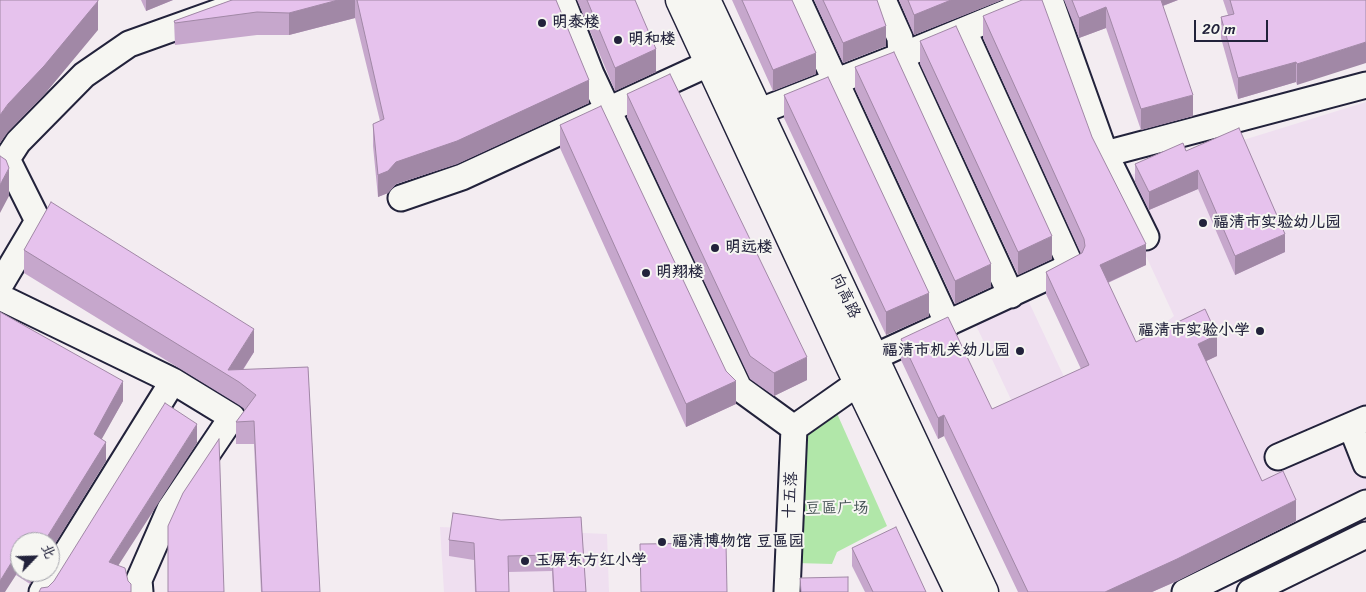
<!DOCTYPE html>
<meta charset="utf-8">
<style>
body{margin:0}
#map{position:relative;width:1366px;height:592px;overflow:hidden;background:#f3ecf1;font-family:Sriracha,"LXGW WenKai TC",sans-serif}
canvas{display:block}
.north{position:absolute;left:10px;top:532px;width:50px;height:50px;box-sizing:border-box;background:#f6f6f2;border:1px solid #a1a1a9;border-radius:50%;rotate:66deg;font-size:14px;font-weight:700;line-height:20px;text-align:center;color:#22223b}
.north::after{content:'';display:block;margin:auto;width:18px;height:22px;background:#22223b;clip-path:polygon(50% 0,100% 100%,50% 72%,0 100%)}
.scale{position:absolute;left:1194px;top:20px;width:74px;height:22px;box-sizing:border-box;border:2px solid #22223b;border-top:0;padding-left:6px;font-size:15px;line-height:18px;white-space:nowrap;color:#22223b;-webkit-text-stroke:4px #f6f6f2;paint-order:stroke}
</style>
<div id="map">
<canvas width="1366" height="592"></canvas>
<div class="north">北</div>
<div class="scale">20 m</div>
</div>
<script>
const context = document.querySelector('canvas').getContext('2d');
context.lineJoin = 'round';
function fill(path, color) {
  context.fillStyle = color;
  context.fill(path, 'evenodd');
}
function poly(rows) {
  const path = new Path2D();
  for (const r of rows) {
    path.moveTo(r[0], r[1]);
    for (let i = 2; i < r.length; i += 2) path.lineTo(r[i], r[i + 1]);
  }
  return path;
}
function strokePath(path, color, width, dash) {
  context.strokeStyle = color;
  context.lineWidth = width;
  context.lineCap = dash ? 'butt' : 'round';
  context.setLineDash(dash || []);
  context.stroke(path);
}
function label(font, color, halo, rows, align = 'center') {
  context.font = font + ' Sriracha,"LXGW WenKai TC",sans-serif';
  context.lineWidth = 4;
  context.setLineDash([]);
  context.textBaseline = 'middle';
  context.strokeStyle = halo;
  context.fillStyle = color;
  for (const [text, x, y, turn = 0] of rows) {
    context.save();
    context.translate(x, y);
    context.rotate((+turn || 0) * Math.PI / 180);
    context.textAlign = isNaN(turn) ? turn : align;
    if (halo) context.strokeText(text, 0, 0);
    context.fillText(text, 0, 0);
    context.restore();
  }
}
fill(poly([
 [1366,102,1366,489,1229,557,1136,346,1174,316,1111,181],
 [1026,296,1066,381,1014,406,974,321],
 [440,527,607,534,609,592,444,592]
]), '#efdff0');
fill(poly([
 [835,409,887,526,837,552,832,564,796,563,802,430]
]), '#b1e7a9');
const minor = poly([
 [562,0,591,74,739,388,794,428],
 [798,0,948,324],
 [883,0,900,38,901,56,1011,295],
 [1050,0,1105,154,1146,237],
 [740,119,901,56,1037,0],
 [1105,154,1366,85],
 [401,198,462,177,710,63],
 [0,285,38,221,7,159,18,142,84,75,129,44,252,0],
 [0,297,173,381,232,417,170,509,139,580,140,592],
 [855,366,1071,266,964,31],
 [1351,426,1366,464],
 [794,428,858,383],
 [1278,457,1366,419],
 [42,592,173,381],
 [787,592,794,428],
 [1185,592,1366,503],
 [1250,592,1366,535]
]);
const major = poly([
 [680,0,851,368,959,592],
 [706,0,984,592]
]);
strokePath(minor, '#22223b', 29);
strokePath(major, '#22223b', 31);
strokePath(minor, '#f6f6f2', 25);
strokePath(major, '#f6f6f2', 28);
fill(poly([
 [141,0,173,0,146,11],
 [232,0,556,0,589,103,457,164,396,184,388,193,378,197,373,146,373,124,380,121,355,18,289,35,257,35,175,45,174,21],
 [577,0,635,0,656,72,615,91],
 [732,0,792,0,816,74,773,91],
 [814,0,877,0,886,46,843,63],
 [899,0,1002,0,914,35],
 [1064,0,1178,0,1163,6,1193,116,1141,130,1106,28,1079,38],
 [1223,0,1366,0,1297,85,1296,82,1238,99,1221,38,1221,17,1228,15],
 [983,16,1092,137,1146,265,1108,283,1136,342,1217,356,1206,361,1262,481,1296,521,1177,581,1152,592,1018,592,944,436,938,439,901,360,901,339,992,409,1081,369,1046,294,1046,272,1081,254,983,38],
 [920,41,1052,259,1018,275,920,64],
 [855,67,991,287,955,304,855,89],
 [627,94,807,380,774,396,750,379,627,117],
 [784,95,929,316,886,335,784,118],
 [560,125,726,371,736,404,686,427,560,148],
 [1186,151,1285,252,1235,275,1198,189,1149,210,1135,182,1135,164],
 [24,250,254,352,243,370,308,367,320,592,261,592,254,444,236,444,236,422,246,410,239,405,24,273],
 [0,312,123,401,101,439,106,461,20,542,20,572,38,572,30,584,16,575],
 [581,517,586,592,553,592,552,571,508,572,509,592,475,592,474,560,449,556,449,540,501,520],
 [852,548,926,592,865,592,852,566]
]), '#c6a7cc');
fill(poly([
 [146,0,173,0,146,11],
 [338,0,355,0,355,18,289,35,289,13],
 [951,0,1002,0,914,35,914,15],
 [1157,0,1178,0,1157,8],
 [98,1,98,30,44,95,8,132,0,143,0,115,8,104],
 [1106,7,1106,28,1079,38,1079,18],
 [886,26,886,46,843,63,843,43],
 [1366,42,1366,63,1297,85,1297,64],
 [656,49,656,72,615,91,615,68],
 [816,53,816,74,773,91,773,70],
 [1296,62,1296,82,1238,99,1238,78],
 [589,80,589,103,457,164,396,184,388,193,378,197,378,175,396,162],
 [1193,95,1193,116,1141,130,1141,109],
 [9,168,9,196,0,213,0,185],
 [1198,170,1198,189,1149,210,1149,192],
 [1285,234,1285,252,1235,275,1235,256],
 [1052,236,1052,259,1018,275,1018,252],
 [1146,244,1146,265,1100,286,1100,265],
 [991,264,991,287,955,304,955,281],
 [929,293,929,316,886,335,886,312],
 [254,329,254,352,236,380,228,370],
 [1217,335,1217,356,1198,365,1198,344],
 [807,357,807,380,774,396,774,373],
 [123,381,123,401,94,453,94,434],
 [736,381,736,404,686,427,686,404],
 [944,415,944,436,938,439,938,418],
 [197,424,197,443,109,580,109,562],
 [106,442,106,461,50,552,50,542,44,542],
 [1296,500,1296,521,1177,581,1152,592,1105,592],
 [16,555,16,575,5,592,0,592,0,581],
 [30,572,38,572,30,584]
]), '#a188a6');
const building = poly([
 [0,0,98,0,98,1,44,66,8,104,0,115,0,0],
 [232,0,338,0,289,13,257,12,175,23,174,21,232,0],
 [357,0,556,0,589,80,457,141,396,162,388,171,378,175,373,124,384,119,357,0],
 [587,0,635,0,656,49,615,68,587,0],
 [742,0,792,0,816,53,773,70,742,0],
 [823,0,877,0,886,26,843,43,823,0],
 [908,0,951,0,914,15,908,0],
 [1022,0,1042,0,1092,137,1146,244,1100,265,1136,342,1205,309,1217,335,1198,344,1262,481,1283,471,1296,500,1177,559,1105,592,1028,592,944,415,938,418,901,339,948,317,992,409,1089,365,1046,272,1082,253,1085,246,1084,239,983,16,1022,0],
 [1072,0,1161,0,1193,95,1141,109,1106,7,1079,18,1072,0],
 [1230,0,1366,0,1366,42,1297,64,1296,62,1238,78,1221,17,1234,14,1230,0],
 [956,26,1052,236,1018,252,920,41,956,26],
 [894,52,991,264,955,281,855,67,894,52],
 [670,74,807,357,774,373,750,356,627,94,670,74],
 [828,77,929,293,886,312,784,95,828,77],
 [601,106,726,371,736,381,686,404,560,125,601,106],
 [1239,128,1285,234,1235,256,1198,170,1149,192,1135,164,1183,143,1186,151,1239,128],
 [0,156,6,160,9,168,0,185,0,156],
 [51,202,254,329,228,370,308,367,320,592,262,592,254,421,236,422,256,395,239,382,24,250,51,202],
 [0,312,123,381,94,434,106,442,44,542,20,542,20,558,16,555,0,581,0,312],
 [165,403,197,424,109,562,125,568,128,581,131,584,131,592,39,592,41,588,48,587,54,581,165,403],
 [219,439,224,592,168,592,168,526,183,493,219,439],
 [453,513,501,520,581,517,586,592,554,592,552,555,508,556,509,592,476,592,474,543,449,540,453,513],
 [896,527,926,592,873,592,852,548,896,527],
 [726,543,727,592,641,592,640,544,726,543],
 [848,577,848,592,801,592,800,578,848,577]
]);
fill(building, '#e6c2ed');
strokePath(building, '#a188a6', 1);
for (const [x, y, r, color] of [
 [542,23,5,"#22223b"],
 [618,40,5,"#22223b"],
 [1203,223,5,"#22223b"],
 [715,248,5,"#22223b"],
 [646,273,5,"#22223b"],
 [1260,331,5,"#22223b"],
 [1020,351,5,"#22223b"],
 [662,542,5,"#22223b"],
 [525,561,5,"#22223b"]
]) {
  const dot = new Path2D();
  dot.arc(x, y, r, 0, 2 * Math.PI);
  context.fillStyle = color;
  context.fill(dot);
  strokePath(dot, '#f6f6f2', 2);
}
label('bold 16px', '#22223b', '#f6f6f2', [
 ["明泰楼",552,23],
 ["明和楼",628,40],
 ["福清市实验幼儿园",1213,223],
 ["明远楼",725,248],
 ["明翔楼",656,273],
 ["福清市实验小学",1250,331,"right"],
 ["福清市机关幼儿园",1010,351,"right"],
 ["福清博物馆 豆區园",672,542],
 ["玉屏东方红小学",535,561]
], 'left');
label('16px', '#22223b', '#f6f6f2', [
 ["向高路",845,296,65],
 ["十五落",791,495,-87]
]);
label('16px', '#465356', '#f6f6f2', [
 ["豆區广场",837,509]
]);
</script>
